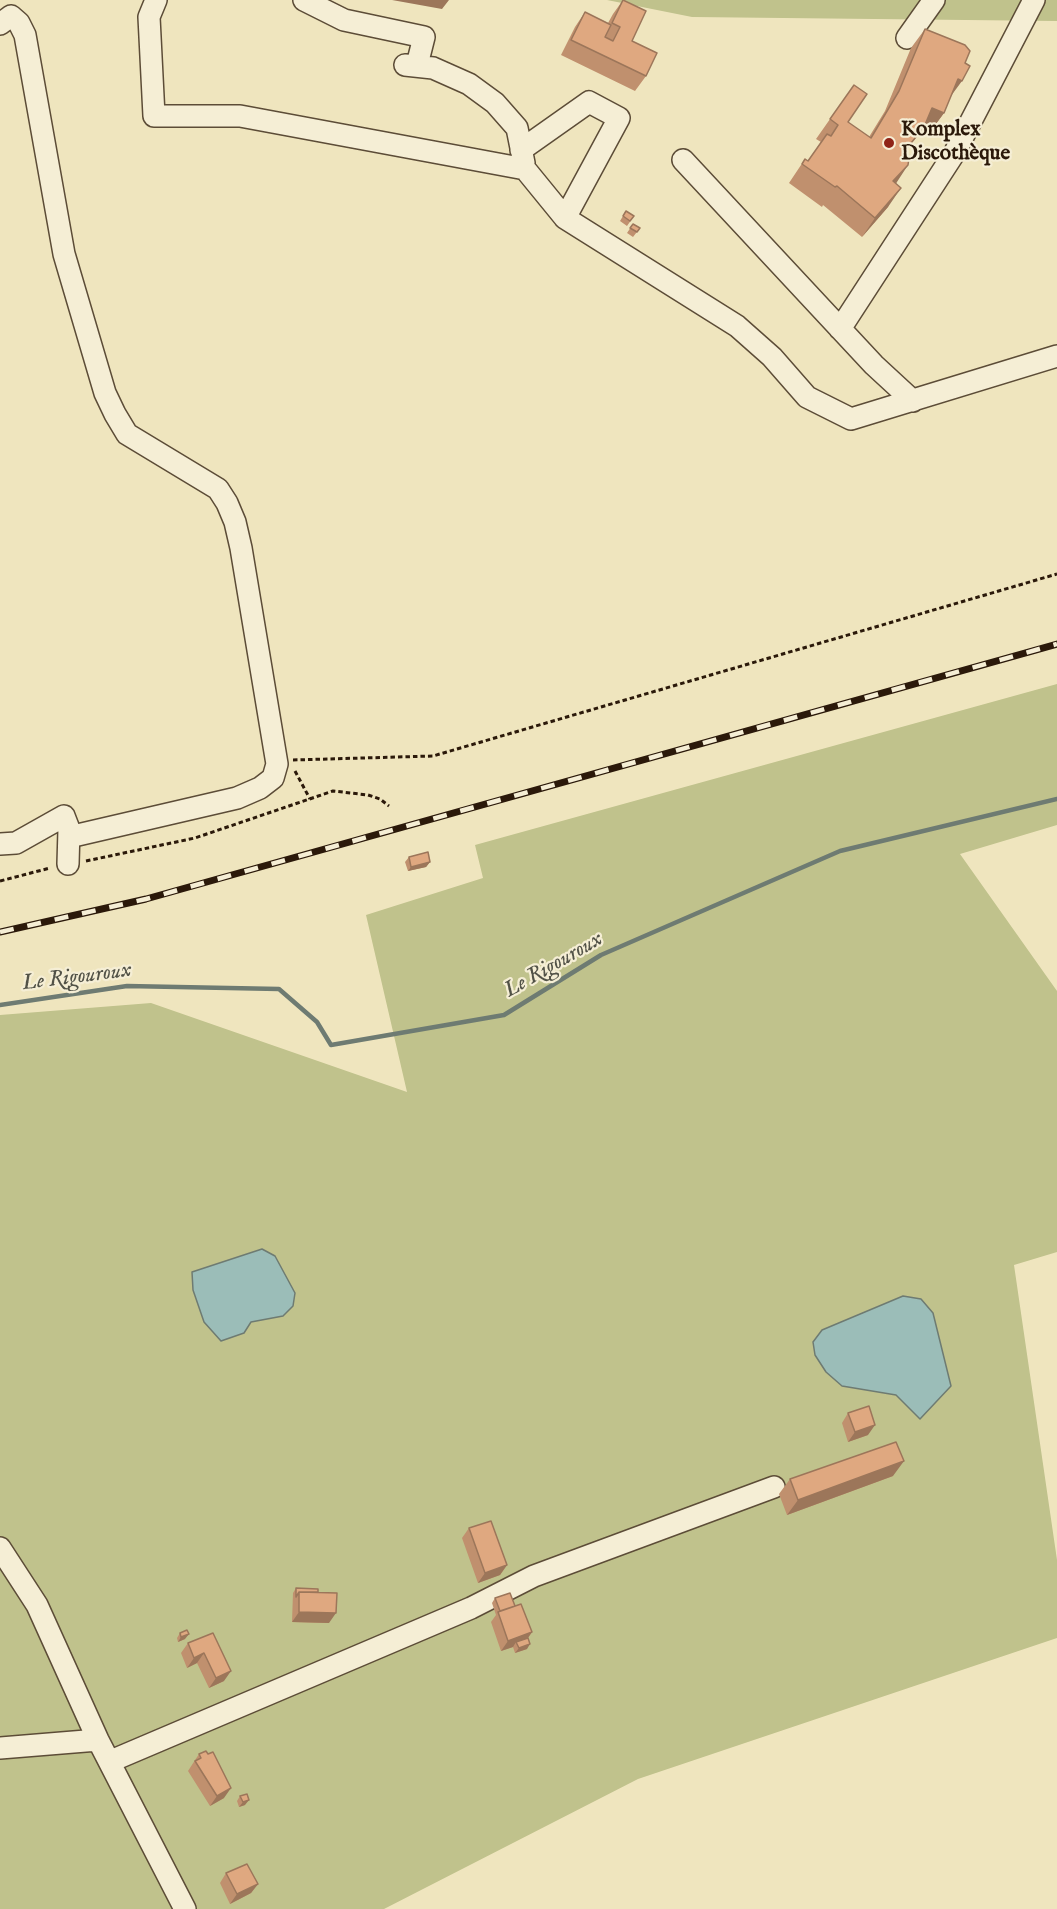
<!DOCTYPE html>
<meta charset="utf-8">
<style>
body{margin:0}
canvas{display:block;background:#efe5be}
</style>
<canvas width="1057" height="1909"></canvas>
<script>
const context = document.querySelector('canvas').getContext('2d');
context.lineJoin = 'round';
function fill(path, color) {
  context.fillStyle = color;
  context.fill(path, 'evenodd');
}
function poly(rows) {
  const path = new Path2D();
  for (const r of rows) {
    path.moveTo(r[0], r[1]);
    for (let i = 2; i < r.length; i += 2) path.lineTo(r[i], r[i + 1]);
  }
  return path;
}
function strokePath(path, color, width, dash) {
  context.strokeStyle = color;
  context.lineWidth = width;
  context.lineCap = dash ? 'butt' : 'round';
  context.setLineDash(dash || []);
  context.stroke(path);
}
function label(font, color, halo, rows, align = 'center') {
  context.font = font + ' "IM FELL English",serif';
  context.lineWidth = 4.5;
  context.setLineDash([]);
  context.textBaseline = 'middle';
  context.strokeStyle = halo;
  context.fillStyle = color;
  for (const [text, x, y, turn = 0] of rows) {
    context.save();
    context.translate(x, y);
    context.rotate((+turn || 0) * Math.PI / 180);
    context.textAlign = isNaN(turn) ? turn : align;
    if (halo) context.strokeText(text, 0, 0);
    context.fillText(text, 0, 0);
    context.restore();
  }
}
fill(poly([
 [607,0,1057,0,1057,21,692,17],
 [1057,684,1057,825,960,854,1057,991,1057,1252,1014,1265,1057,1560,1057,1638,638,1779,384,1909,0,1909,0,1015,151,1003,407,1092,366,915,483,878,475,845]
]), '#c0c28c');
const water = poly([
 [262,1249,275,1256,295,1293,293,1306,283,1316,251,1322,244,1333,221,1341,204,1322,193,1290,192,1272,262,1249],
 [903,1296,921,1299,933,1313,951,1386,920,1419,896,1395,842,1386,826,1372,815,1355,813,1342,822,1330,903,1296]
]);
fill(water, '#9bbdb8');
strokePath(water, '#6e7b72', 1.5);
strokePath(poly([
 [0,1005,127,986,279,989,317,1022,331,1045,504,1015,601,955,840,851,1057,799]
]), '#6e7b72', 4.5);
const minor = poly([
 [156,0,149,17,154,116,240,116,525,169,565,218,737,326,772,357,807,397,851,419,1057,356],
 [304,0,344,20,424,37,417,65],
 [0,24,11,16,19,23,25,35,64,254,105,393,115,414,127,434,218,489,227,503,235,522,241,548,277,764,273,778,260,788,237,798,69,837],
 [907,38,934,0],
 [405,65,433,68,469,84,495,103,517,128,524,163],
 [521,150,589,102,619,118,565,218],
 [683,160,874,365,913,401],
 [840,329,955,152,1034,0],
 [0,844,16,843,64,816,69,829,68,864],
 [0,1548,37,1605,98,1740,185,1909],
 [0,1748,98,1740],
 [111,1761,471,1608,534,1576,774,1487]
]);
strokePath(minor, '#5c4c37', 24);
strokePath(poly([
 [293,760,433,756,1057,574],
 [295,771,310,799],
 [86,861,195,838,333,791,368,795,380,799,389,806],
 [0,881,50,868]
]), '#2b190a', 3, [4.5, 3]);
strokePath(minor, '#f5eed5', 21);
const rail = poly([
 [0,932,146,899,1057,644]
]);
strokePath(rail, '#2b190a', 7);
strokePath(rail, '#f5eed5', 4.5, [14]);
fill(poly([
 [623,0,632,41,646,76,635,91,561,55,575,27,585,12,608,23,613,14],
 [925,29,950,97,944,113,930,132,922,129,904,154,896,183,888,207,862,237,823,205,822,207,789,183,805,159,808,161,821,142,816,139,854,85,848,122,869,137,885,111,911,48],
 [626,211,634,216,627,226,620,221],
 [633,224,640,228,633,237,627,233],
 [409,857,430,862,426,867,408,871,405,862],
 [848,1413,868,1435,848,1442,842,1423],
 [893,1476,787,1515,779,1494,790,1479],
 [469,1528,507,1565,500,1575,478,1583,462,1538],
 [296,1588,318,1592,329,1623,292,1622,293,1593],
 [495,1598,515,1606,532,1632,528,1638,527,1649,515,1653,513,1647,501,1651,491,1622,496,1615,492,1603],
 [180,1633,185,1639,178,1642,177,1638],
 [213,1633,224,1681,209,1688,197,1663,187,1668,181,1653,188,1643],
 [199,1754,208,1754,224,1798,210,1806,188,1771],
 [240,1796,245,1805,239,1807,237,1801],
 [226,1873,258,1884,251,1893,230,1904,220,1883]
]), '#c0906e');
fill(poly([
 [392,0,449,0,442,9],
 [958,79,962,81,948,100],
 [932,108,944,113,930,132,922,129,889,173],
 [908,165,895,185,893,181],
 [901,188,888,207,862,237,875,218],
 [430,862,426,867,408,871,411,867],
 [875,1425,868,1435,848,1442,855,1432],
 [904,1461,893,1476,787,1515,798,1500],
 [507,1565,500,1575,478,1583,485,1573],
 [299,1612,336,1613,329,1623,292,1622],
 [532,1632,525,1642,516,1642,513,1647,501,1651,508,1641],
 [189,1634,185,1639,178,1642,181,1637],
 [530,1644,527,1649,515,1653,519,1648],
 [204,1653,197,1663,187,1668,194,1658],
 [231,1671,224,1681,209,1688,216,1678],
 [231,1788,224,1798,210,1806,217,1796],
 [249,1800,245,1805,239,1807,243,1802],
 [258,1884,251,1893,230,1904,237,1894]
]), '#9c765a');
const building = poly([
 [623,0,646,11,632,41,657,53,646,76,571,40,585,12,611,25,605,37,613,41,620,27,612,23,623,0],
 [925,29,965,45,970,51,965,63,970,66,962,81,958,79,944,113,932,108,924,127,903,153,909,158,908,165,893,181,901,188,875,218,837,186,835,187,802,164,805,159,808,161,827,134,831,136,838,125,830,119,854,85,867,94,848,122,871,138,899,91,925,29],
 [626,211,634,216,630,221,623,216,626,211],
 [633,224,640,228,637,232,630,228,633,224],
 [428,852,430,862,411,867,409,857,428,852],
 [869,1406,875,1425,855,1432,848,1413,869,1406],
 [896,1442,904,1461,798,1500,790,1479,896,1442],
 [491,1521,507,1565,485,1573,469,1528,491,1521],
 [296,1588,318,1589,318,1592,299,1592,296,1597,296,1588],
 [299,1592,337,1593,336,1613,299,1612,299,1592],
 [510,1593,515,1606,500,1611,495,1598,510,1593],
 [521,1604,532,1632,508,1641,498,1612,521,1604],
 [187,1630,189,1634,181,1637,180,1633,187,1630],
 [213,1633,231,1671,216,1678,204,1653,194,1658,188,1643,213,1633],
 [528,1638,530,1644,519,1648,516,1642,528,1638],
 [206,1751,208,1754,213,1752,231,1788,217,1796,195,1761,201,1758,199,1754,206,1751],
 [247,1794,249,1800,243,1802,240,1796,247,1794],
 [247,1864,258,1884,237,1894,226,1873,247,1864]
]);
fill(building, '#dfa880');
strokePath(building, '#9c765a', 1.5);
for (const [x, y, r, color] of [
 [889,143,6,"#8f2418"]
]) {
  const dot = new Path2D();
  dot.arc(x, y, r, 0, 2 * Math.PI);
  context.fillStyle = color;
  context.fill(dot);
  strokePath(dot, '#f5eed5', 2);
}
label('bold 21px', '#2b190a', '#f5eed5', [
 ["Komplex",901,131],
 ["Discothèque",901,155]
], 'left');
label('italic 22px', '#525247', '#f5eed5', [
 ["Le Rigouroux",554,966,-30],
 ["Le Rigouroux",77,978,-7]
]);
</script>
